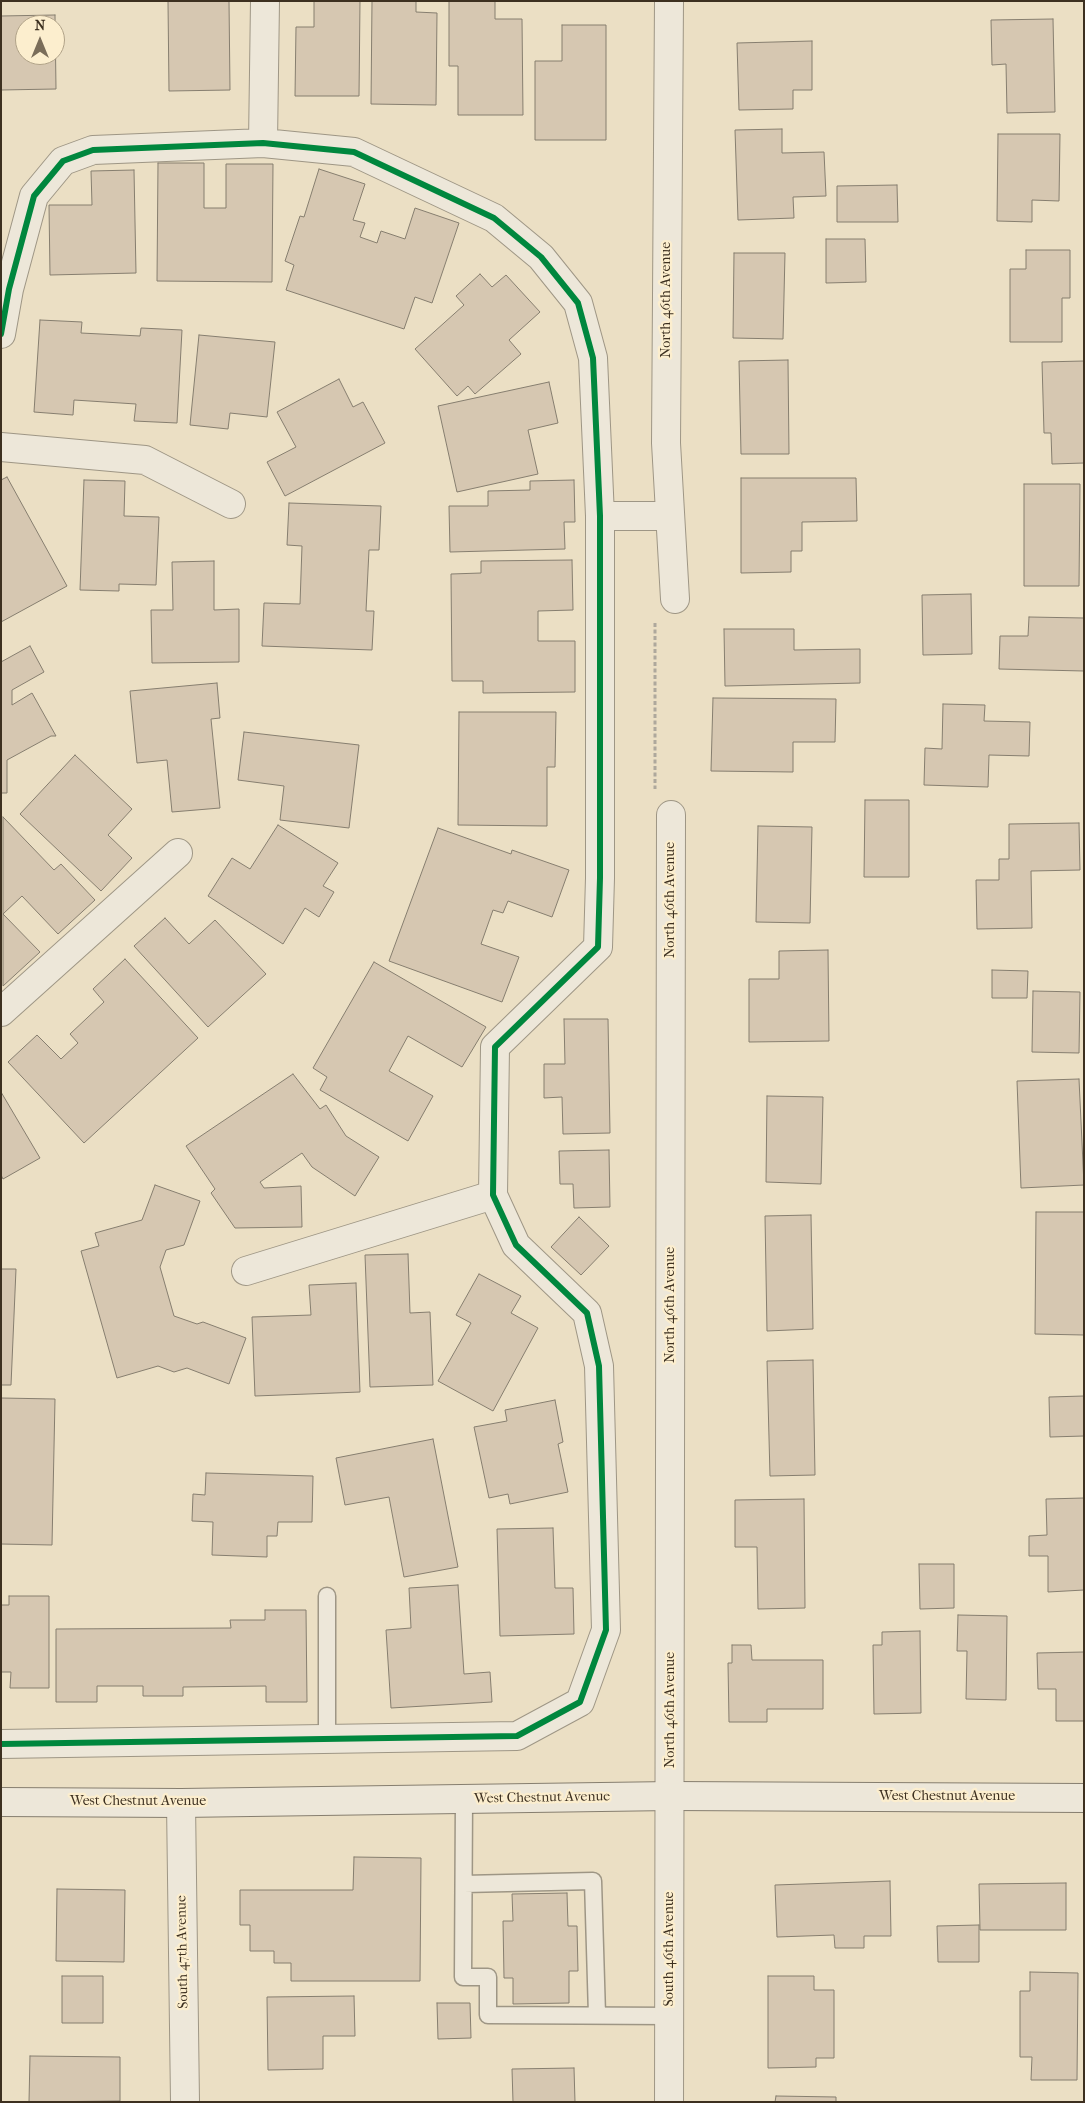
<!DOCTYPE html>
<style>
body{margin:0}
#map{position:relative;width:1085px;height:2103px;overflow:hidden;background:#ebdfc4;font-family:"IM FELL French Canon",serif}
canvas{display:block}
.frame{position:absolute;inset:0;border:2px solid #3d3020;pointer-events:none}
.north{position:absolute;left:15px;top:15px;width:50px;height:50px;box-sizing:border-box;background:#fceece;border:1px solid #b0a288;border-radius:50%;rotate:0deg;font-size:14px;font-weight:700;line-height:20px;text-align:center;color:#3d3020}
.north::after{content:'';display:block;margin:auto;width:18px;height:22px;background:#7a6d59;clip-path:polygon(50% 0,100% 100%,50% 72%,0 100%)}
</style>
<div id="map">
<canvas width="1085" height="2103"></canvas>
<div class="frame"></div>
<div class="north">N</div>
</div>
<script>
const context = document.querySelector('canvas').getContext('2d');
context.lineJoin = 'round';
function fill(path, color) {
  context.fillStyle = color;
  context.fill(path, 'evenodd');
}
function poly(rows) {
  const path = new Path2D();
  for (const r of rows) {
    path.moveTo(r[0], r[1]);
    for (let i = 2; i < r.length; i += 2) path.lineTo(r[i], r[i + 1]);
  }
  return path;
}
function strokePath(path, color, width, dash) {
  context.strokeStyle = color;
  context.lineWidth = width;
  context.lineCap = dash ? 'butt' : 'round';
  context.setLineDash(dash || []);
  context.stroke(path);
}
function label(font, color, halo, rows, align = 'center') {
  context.font = font + ' "IM FELL French Canon",serif';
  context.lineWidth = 4.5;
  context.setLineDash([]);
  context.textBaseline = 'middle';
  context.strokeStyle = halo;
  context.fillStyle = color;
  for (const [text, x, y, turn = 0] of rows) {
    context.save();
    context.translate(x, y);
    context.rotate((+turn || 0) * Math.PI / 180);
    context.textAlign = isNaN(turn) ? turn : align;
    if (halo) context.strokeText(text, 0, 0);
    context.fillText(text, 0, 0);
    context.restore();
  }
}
const building = poly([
 [168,1,229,1,230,90,169,91,168,1],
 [314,1,360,1,359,96,295,96,296,27,314,27,314,1],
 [372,1,416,1,416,12,437,13,436,105,371,104,372,1],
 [449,1,495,1,495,19,522,19,523,115,458,115,458,66,449,66,449,1],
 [55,15,56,89,1,90,1,16,55,15],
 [25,25,55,25,55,55,25,55,25,25],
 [1053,19,1055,112,1007,113,1006,64,992,65,991,20,1053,19],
 [562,25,606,25,606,140,535,140,535,61,562,61,562,25],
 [812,41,812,90,793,90,793,109,739,110,737,43,812,41],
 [782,129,782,153,824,152,826,196,793,197,794,218,738,220,735,130,782,129],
 [998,134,1060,134,1059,201,1032,200,1032,222,997,221,998,134],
 [158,163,204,163,204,208,226,208,226,164,273,164,272,282,157,281,158,163],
 [319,169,365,184,353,220,365,223,360,237,377,243,381,231,405,239,415,208,459,223,432,303,415,297,404,329,286,290,294,265,285,261,300,216,304,217,319,169],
 [134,170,136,273,50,275,49,205,92,205,91,171,134,170],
 [897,185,898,222,837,222,837,186,897,185],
 [826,239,865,239,866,282,826,283,826,239],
 [1026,250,1070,250,1070,298,1062,298,1062,342,1010,342,1010,269,1026,269,1026,250],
 [734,253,785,253,783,339,733,338,734,253],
 [480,274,492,287,506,275,540,312,509,340,521,354,475,394,468,386,457,396,415,349,464,305,456,296,480,274],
 [40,320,82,322,81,333,140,336,141,328,182,330,177,423,134,421,136,404,74,400,73,415,34,412,40,320],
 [199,335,275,342,267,417,230,413,228,429,190,425,199,335],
 [788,360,789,454,741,454,739,361,788,360],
 [1084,361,1084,463,1052,464,1051,433,1044,433,1042,362,1084,361],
 [339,379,353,407,363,402,385,443,285,496,267,462,296,447,277,412,339,379],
 [549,382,558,423,528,430,538,474,457,492,438,406,549,382],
 [7,477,67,586,1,622,1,480,7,477],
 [741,478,856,478,857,521,802,522,802,551,791,551,791,572,741,573,741,478],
 [84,480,125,481,124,516,159,517,156,585,119,584,119,591,80,590,84,480],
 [574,480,575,522,564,522,565,549,450,552,449,506,488,506,488,491,530,490,530,481,574,480],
 [1024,484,1080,484,1079,586,1024,586,1024,484],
 [289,503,381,506,379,550,369,550,366,611,374,611,372,650,262,646,264,603,300,604,302,546,287,545,289,503],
 [572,560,573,610,538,611,538,641,575,641,575,692,483,693,483,681,452,681,451,574,481,573,481,561,572,560],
 [214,561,214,610,239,609,239,662,152,663,151,610,173,610,172,562,214,561],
 [971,594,972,654,923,655,922,595,971,594],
 [1029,617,1084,618,1084,671,999,669,1000,636,1028,636,1029,617],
 [724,629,794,629,794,650,860,649,860,683,725,686,724,629],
 [30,646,44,672,12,690,12,705,32,693,56,736,51,736,7,760,7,793,1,793,1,662,30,646],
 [217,683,220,718,211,719,220,808,172,812,167,760,137,763,130,691,217,683],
 [713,698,836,699,835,742,793,742,793,772,711,771,713,698],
 [943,704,985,705,984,721,1030,722,1029,756,989,755,988,787,924,785,925,748,942,749,943,704],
 [459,712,556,712,555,767,547,767,547,826,458,825,459,712],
 [244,732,359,745,349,828,280,820,284,786,238,780,244,732],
 [75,755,132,809,108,835,132,858,101,891,20,814,75,755],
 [865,800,909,800,909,877,864,877,865,800],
 [3,817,54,870,61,864,95,900,58,934,22,896,3,914,40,952,3,986,3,817],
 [1079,823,1080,870,1031,871,1032,928,977,929,976,880,999,880,999,859,1009,859,1009,824,1079,823],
 [278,825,338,863,323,886,334,892,319,917,305,908,283,944,208,896,232,858,250,869,278,825],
 [758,826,812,827,810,923,756,922,758,826],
 [438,828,511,854,512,850,569,870,552,917,508,901,503,913,493,910,481,944,519,957,502,1002,389,961,438,828],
 [165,918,189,944,215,920,266,974,208,1027,134,946,165,918],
 [828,950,829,1041,749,1042,749,979,779,979,779,951,828,950],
 [125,959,198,1038,84,1143,8,1062,37,1035,61,1059,78,1043,70,1034,104,1002,93,989,125,959],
 [374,962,486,1027,462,1067,408,1036,389,1071,433,1096,408,1141,320,1090,327,1077,313,1068,374,962],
 [992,970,1028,971,1027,998,992,998,992,970],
 [1033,991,1080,992,1079,1053,1032,1052,1033,991],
 [564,1019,608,1019,610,1133,563,1134,562,1097,544,1098,544,1064,565,1064,564,1019],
 [293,1074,320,1109,326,1105,346,1136,379,1157,355,1196,312,1167,302,1153,260,1182,264,1188,301,1186,302,1227,235,1228,211,1193,215,1189,186,1146,293,1074],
 [1079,1079,1084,1185,1021,1188,1017,1081,1079,1079],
 [1,1092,40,1158,3,1179,1,1175,1,1092],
 [767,1096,823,1097,821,1184,766,1182,767,1096],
 [609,1150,610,1207,574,1208,573,1184,560,1184,559,1151,609,1150],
 [155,1185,200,1201,184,1245,166,1250,160,1267,174,1316,197,1324,203,1322,246,1338,229,1384,187,1368,174,1372,158,1366,117,1378,81,1251,99,1246,95,1233,142,1220,155,1185],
 [1036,1212,1084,1212,1084,1335,1035,1334,1036,1212],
 [811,1215,813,1329,767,1331,765,1216,811,1215],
 [579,1217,609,1246,581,1275,551,1247,579,1217],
 [408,1254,410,1313,430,1312,433,1385,370,1387,365,1255,408,1254],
 [1,1269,16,1269,11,1385,1,1385,1,1269],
 [479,1274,521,1296,511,1313,538,1328,493,1411,438,1381,471,1323,456,1315,479,1274],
 [356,1283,360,1392,255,1396,252,1317,311,1315,309,1285,356,1283],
 [813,1360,815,1475,770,1476,767,1361,813,1360],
 [1084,1396,1084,1436,1050,1437,1049,1397,1084,1396],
 [1,1398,55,1399,52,1545,1,1544,1,1398],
 [555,1400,563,1442,558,1444,568,1492,510,1504,508,1494,489,1498,474,1427,507,1421,505,1410,555,1400],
 [433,1439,458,1567,404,1577,389,1497,345,1505,336,1458,433,1439],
 [206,1473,313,1476,312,1522,278,1522,277,1536,267,1536,267,1557,212,1555,213,1522,192,1521,193,1494,205,1495,206,1473],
 [1084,1498,1084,1590,1048,1592,1048,1556,1029,1556,1029,1536,1047,1535,1046,1499,1084,1498],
 [804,1499,805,1608,758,1609,757,1547,735,1547,735,1500,804,1499],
 [553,1528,555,1588,573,1588,574,1634,500,1636,497,1529,553,1528],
 [919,1564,954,1564,954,1608,920,1609,919,1564],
 [458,1585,464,1674,490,1672,492,1702,391,1708,386,1630,411,1628,409,1588,458,1585],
 [9,1596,49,1596,49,1688,10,1688,11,1672,1,1672,1,1605,9,1605,9,1596],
 [265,1610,306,1610,307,1702,266,1702,266,1686,183,1687,183,1696,143,1696,143,1686,97,1686,97,1702,56,1702,56,1629,231,1628,230,1620,265,1620,265,1610],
 [958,1615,1007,1616,1006,1700,966,1699,967,1651,957,1651,958,1615],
 [920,1631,921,1713,874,1714,873,1645,882,1645,882,1632,920,1631],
 [732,1645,751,1645,752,1660,823,1660,823,1709,767,1709,767,1722,729,1722,728,1663,732,1663,732,1645],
 [1084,1652,1084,1721,1056,1721,1056,1689,1038,1689,1037,1653,1084,1652],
 [354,1857,421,1858,420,1981,291,1981,291,1963,274,1963,274,1951,250,1951,250,1925,240,1925,240,1890,353,1890,354,1857],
 [890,1881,891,1936,864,1936,864,1948,835,1948,834,1935,777,1937,775,1885,890,1881],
 [1066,1883,1066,1930,980,1930,979,1884,1066,1883],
 [57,1889,125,1890,124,1962,56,1961,57,1889],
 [567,1893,568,1926,577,1926,578,1971,569,1971,569,2003,513,2004,513,1978,504,1978,503,1921,513,1921,512,1894,567,1893],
 [979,1925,979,1962,938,1962,937,1926,979,1925],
 [1030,1972,1078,1973,1077,2080,1031,2080,1032,2057,1020,2057,1020,1991,1030,1991,1030,1972],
 [62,1976,103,1976,103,2023,62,2023,62,1976],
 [768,1976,814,1976,814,1990,834,1990,834,2058,816,2058,816,2067,768,2068,768,1976],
 [354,1996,355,2036,323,2036,323,2069,268,2070,267,1997,354,1996],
 [437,2003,470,2003,471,2038,438,2039,437,2003],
 [30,2056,120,2057,120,2101,29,2102,30,2056],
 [574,2068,575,2102,513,2102,512,2069,574,2068],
 [776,2096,836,2097,836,2102,775,2102,776,2096]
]);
fill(building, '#d6c7b1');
strokePath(building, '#867e6f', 1);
const lane = poly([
 [327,1596,327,1739],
 [464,1799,463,1977,488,1977,488,2015,670,2016],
 [464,1884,593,1881,597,2015]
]);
const street = poly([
 [669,1,666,443,675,599],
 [263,143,265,1],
 [1,334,9,289,34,196,63,161,93,150,263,143,354,152,494,218,541,257,578,303,593,358,600,516,600,878,598,947,495,1047,493,1195,516,1245,587,1313,599,1366,606,1630,580,1702,517,1736,1,1744],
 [1,447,145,460,231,504],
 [600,516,670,516],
 [1,1012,178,853],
 [246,1271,493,1195],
 [181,1803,185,2102],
 [669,2102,671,815]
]);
const secondary = poly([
 [1,1802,181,1803,671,1796,1084,1798]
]);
strokePath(lane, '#9e9685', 19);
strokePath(street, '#9e9685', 30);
strokePath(secondary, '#867e6f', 30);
strokePath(poly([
 [655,623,655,789]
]), '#aea89c', 3, [4, 2.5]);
strokePath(lane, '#ede7d9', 16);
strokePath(street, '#ede7d9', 28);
strokePath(secondary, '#ede7d9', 28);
strokePath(poly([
 [1,334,9,289,34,196,63,161,93,150,263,143,354,152,494,218,541,257,578,303,593,358,600,516,600,878,598,947,495,1047,493,1195,516,1245,587,1313,599,1366,606,1630,580,1702,517,1736,1,1744]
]), '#00873e', 6);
label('14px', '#3d3020', '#fceece', [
 ["North 46th Avenue",667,300,-90],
 ["North 46th Avenue",671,900,-90],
 ["North 46th Avenue",671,1305,-90],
 ["North 46th Avenue",671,1710,-90],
 ["West Chestnut Avenue",947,1797],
 ["West Chestnut Avenue",542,1798,-1],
 ["West Chestnut Avenue",138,1802],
 ["South 46th Avenue",670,1949,-90],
 ["South 47th Avenue",183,1952,-91]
]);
</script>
